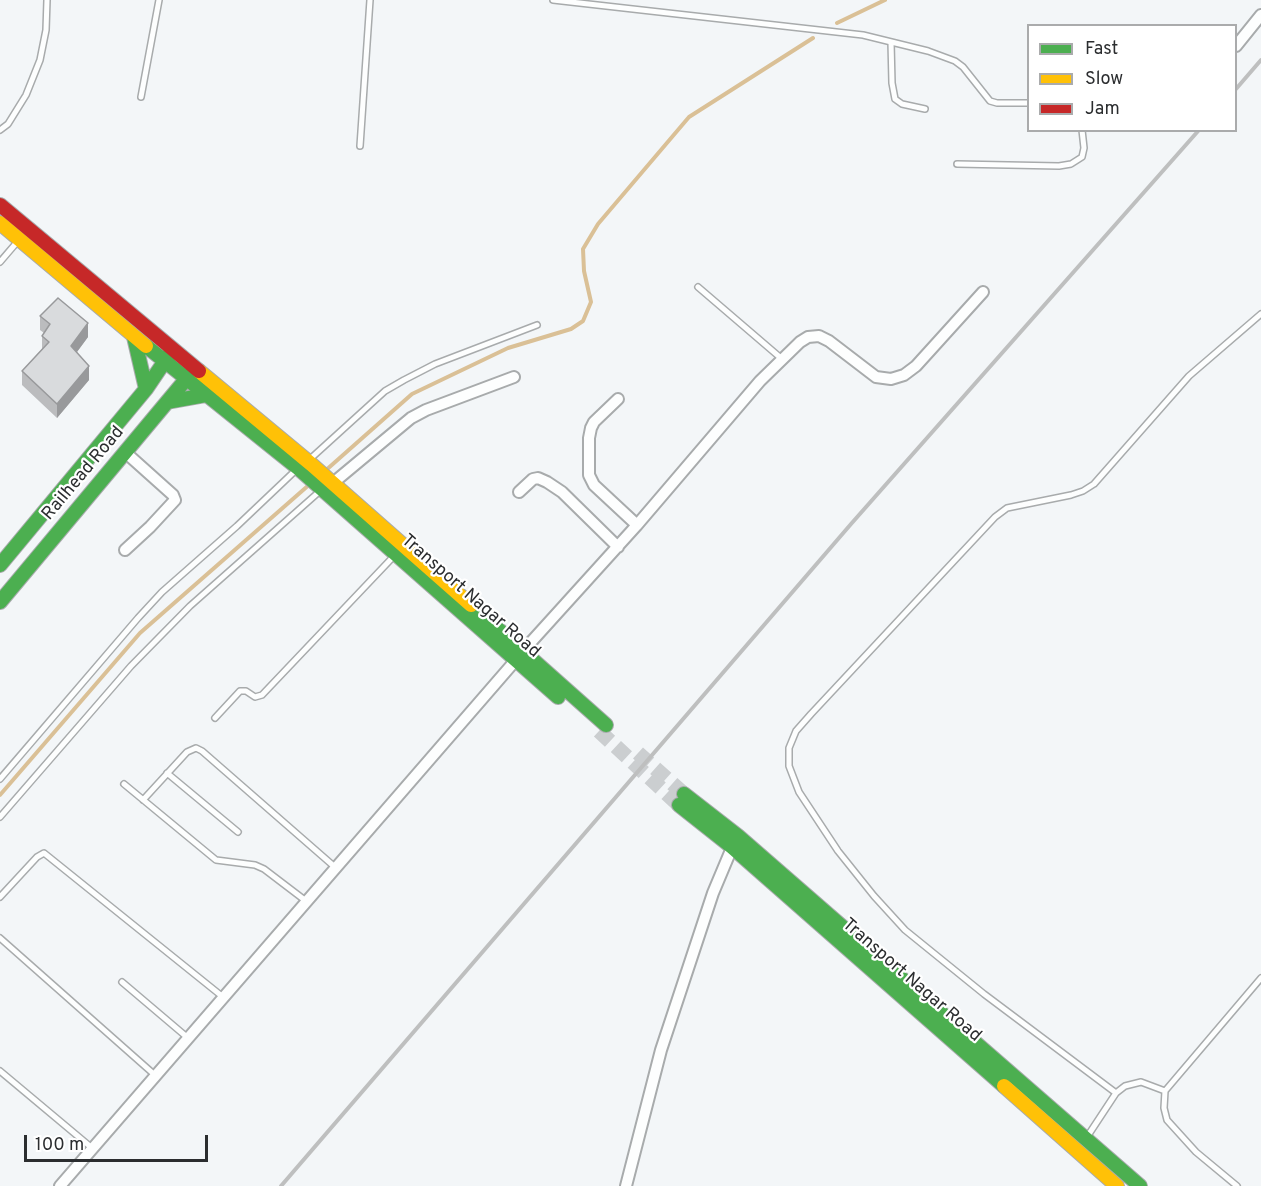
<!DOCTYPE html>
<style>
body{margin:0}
#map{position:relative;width:1261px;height:1186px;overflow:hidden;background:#f3f6f8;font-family:Overpass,sans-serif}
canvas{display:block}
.legend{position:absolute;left:1027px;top:24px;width:210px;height:108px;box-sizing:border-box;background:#fff;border:2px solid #aaabac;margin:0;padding:8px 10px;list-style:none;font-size:18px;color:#2b2d2f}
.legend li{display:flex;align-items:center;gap:12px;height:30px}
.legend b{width:30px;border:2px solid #aaabac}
.scale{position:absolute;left:24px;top:1135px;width:184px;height:27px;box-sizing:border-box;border:3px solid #2b2d2f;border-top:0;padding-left:8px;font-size:18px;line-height:21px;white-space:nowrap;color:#2b2d2f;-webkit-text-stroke:4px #fff;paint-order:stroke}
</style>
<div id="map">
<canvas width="1261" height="1186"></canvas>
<ul class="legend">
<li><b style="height:8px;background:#4caf50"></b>Fast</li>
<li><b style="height:8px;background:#ffc107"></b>Slow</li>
<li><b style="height:8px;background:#c62828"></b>Jam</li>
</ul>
<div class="scale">100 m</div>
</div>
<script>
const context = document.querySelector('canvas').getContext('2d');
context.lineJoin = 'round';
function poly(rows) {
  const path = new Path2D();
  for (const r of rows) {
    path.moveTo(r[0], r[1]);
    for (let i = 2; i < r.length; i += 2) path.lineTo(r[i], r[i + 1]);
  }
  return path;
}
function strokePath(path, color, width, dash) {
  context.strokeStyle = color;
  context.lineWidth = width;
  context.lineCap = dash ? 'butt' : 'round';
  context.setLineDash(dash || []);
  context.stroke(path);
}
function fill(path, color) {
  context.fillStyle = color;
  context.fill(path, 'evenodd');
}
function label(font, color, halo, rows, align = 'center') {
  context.font = font + ' Overpass,sans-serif';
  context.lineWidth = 4.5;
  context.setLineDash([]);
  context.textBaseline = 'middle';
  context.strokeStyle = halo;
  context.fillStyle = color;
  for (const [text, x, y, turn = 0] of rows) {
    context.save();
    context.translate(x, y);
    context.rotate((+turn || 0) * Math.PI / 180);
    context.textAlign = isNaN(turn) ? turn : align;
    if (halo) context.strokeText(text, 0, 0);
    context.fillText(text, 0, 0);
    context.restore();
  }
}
strokePath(poly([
 [837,23,885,0],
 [325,471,412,394,508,348,571,329,583,321,591,302,584,271,583,249,598,224,689,117,813,38],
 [0,795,140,633,310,484]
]), '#dac096', 4);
strokePath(poly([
 [599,731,679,805],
 [638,753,684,794]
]), '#cbced0', 15, [15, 8]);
const lane = poly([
 [553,0,863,35,928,51,955,61,963,67,990,101,997,103,1028,103],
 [891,42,892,83,895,99,902,104,925,109],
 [141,97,159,0],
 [0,130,8,124,26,95,40,60,46,30,47,0],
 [360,146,370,0],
 [957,164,1059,166,1071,164,1082,157,1084,148,1082,130],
 [0,262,18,241],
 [698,287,782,359],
 [309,460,385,391,404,380,435,364,537,325],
 [215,718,240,691,246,691,255,697,262,695,394,556],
 [167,773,238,832],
 [0,779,138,618,162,592,237,526,297,469],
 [124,784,216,860,255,865,264,869,306,901],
 [143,800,187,752,196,748,202,751,336,868],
 [0,817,131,666,190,606,320,491],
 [0,897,37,857,44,853,223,997],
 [0,938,156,1076],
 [122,982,188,1038],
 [0,1071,92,1148],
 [1116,1093,984,994,905,930,874,896,838,851,799,792,789,766,789,748,796,731,811,714,995,517,1007,508,1071,495,1083,491,1094,484,1189,376,1261,314],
 [1087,1137,1116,1093,1125,1086,1141,1082,1165,1091],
 [1237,1186,1196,1152,1167,1120,1164,1108,1165,1091,1261,978]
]);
const street = poly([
 [1236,46,1261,15],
 [618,399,594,422,591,428,589,438,589,475,594,485,637,525],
 [333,483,411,418,426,410,514,377],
 [519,492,533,479,538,478,547,482,562,492,618,547],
 [125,550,150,527,175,500,173,495,125,452],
 [522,652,637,525,760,381,800,342,808,337,819,336,829,341,876,377,891,379,904,375,916,366,983,292],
 [60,1186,515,661],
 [626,1186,661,1050,713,893,734,843]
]);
const fast = poly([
 [134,337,146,389],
 [146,346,298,468,558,697],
 [167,402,206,395],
 [0,565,146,389,169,355],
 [0,602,193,371],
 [471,605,606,725],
 [684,794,738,836,1140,1186],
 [679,805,732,847,1004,1086]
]);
const slow = poly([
 [0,223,146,346],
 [199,371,311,464,471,605],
 [1004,1086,1117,1186]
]);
const jam = poly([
 [0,205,199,371]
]);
strokePath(lane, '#a8abac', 8);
strokePath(street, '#a8abac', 14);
strokePath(fast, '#a8abac', 16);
strokePath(slow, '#a8abac', 16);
strokePath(jam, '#a8abac', 16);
strokePath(lane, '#fdfefe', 5);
strokePath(street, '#fdfefe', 10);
strokePath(fast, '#4caf50', 14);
strokePath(slow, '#ffc107', 14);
strokePath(jam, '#c62828', 14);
strokePath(poly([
 [1236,89,1261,60],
 [281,1186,851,524,1199,130]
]), '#bebfbf', 4);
fill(poly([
 [40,316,88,337,77,352,89,380,57,418,22,385,22,371,42,349,42,336,44,333,40,330]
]), '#bbbcbe');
fill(poly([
 [88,323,88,337,71,360,71,346],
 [89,366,89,380,57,418,57,404]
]), '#98999b');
const building = poly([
 [58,298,88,323,71,346,89,366,57,404,22,371,49,342,42,336,50,324,40,316,58,298]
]);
fill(building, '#d9dbdd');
strokePath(building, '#98999b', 1.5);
label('18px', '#2b2d2f', '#fff', [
 ["Railhead Road",84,474,-50],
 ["Transport Nagar Road",470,597,41],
 ["Transport Nagar Road",911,981,41]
]);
</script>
